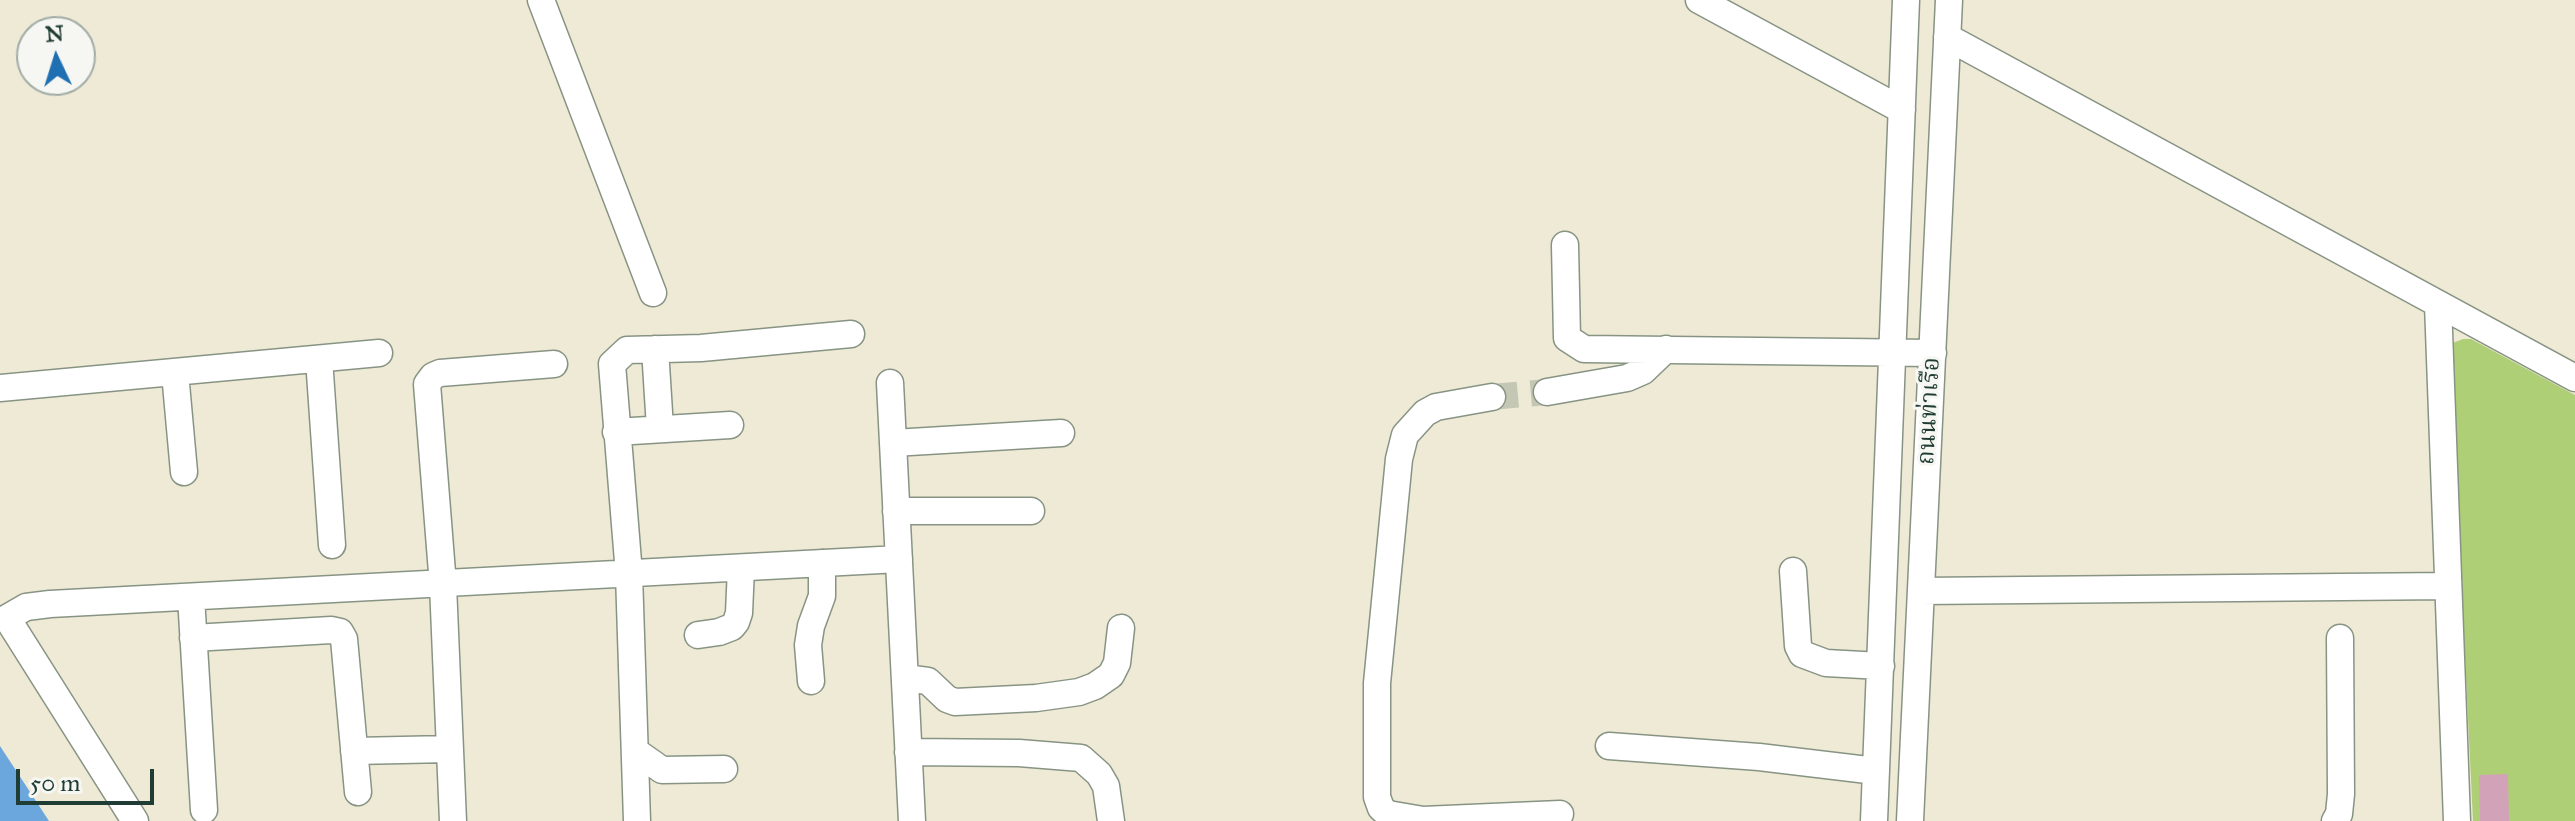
<!DOCTYPE html>
<meta charset="utf-8">
<style>
body{margin:0}
#map{position:relative;width:2575px;height:821px;overflow:hidden;background:#efead5;font-family:"IM FELL Great Primer",serif}
canvas{display:block}
.north{position:absolute;left:16px;top:16px;width:80px;height:80px;box-sizing:border-box;background:#f6f6f2;border:2px solid #a0aca6;border-radius:50%;rotate:356deg;font-size:22px;font-weight:700;line-height:32px;text-align:center;color:#1f3d34}
.north::after{content:'';display:block;margin:auto;width:28px;height:36px;background:#1f6fb2;clip-path:polygon(50% 0,100% 100%,50% 72%,0 100%)}
.scale{position:absolute;left:16px;top:769px;width:138px;height:36px;box-sizing:border-box;border:4px solid #1f3d34;border-top:0;padding-left:10px;font-size:24px;line-height:28px;white-space:nowrap;color:#1f3d34;-webkit-text-stroke:6px #f6f6f2;paint-order:stroke}
</style>
<div id="map">
<canvas width="2575" height="821"></canvas>
<div class="north">N</div>
<div class="scale">50 m</div>
</div>
<script>
const context = document.querySelector('canvas').getContext('2d');
context.lineJoin = 'round';
function fill(path, color) {
  context.fillStyle = color;
  context.fill(path, 'evenodd');
}
function poly(rows) {
  const path = new Path2D();
  for (const r of rows) {
    path.moveTo(r[0], r[1]);
    for (let i = 2; i < r.length; i += 2) path.lineTo(r[i], r[i + 1]);
  }
  return path;
}
function strokePath(path, color, width, dash) {
  context.strokeStyle = color;
  context.lineWidth = width;
  context.lineCap = dash ? 'butt' : 'round';
  context.setLineDash(dash || []);
  context.stroke(path);
}
function label(font, color, halo, rows, align = 'center') {
  context.font = font + ' "IM FELL Great Primer","Noto Serif Thai",serif';
  context.lineWidth = 6;
  context.setLineDash([]);
  context.textBaseline = 'middle';
  context.strokeStyle = halo;
  context.fillStyle = color;
  for (const [text, x, y, turn = 0] of rows) {
    context.save();
    context.translate(x, y);
    context.rotate((+turn || 0) * Math.PI / 180);
    context.textAlign = isNaN(turn) ? turn : align;
    if (halo) context.strokeText(text, 0, 0);
    context.fillText(text, 0, 0);
    context.restore();
  }
}
fill(poly([
 [2463,339,2471,339,2575,395,2575,821,2473,821,2450,351,2450,344]
]), '#afcf76');
fill(poly([
 [0,746,49,821,0,821]
]), '#6ba7dc');
fill(poly([
 [2508,774,2509,821,2480,821,2479,775]
]), '#d2a2b8');
strokePath(poly([
 [1492,397,1547,392]
]), '#c5c7b5', 26, [26, 13]);
const minor = poly([
 [541,0,653,293],
 [1699,0,1902,110],
 [1947,37,2575,378],
 [1565,245,1567,338,1584,349,1933,353],
 [2438,304,2457,821],
 [655,349,660,428],
 [319,359,332,545],
 [175,373,184,472],
 [890,383,912,821],
 [0,388,379,353],
 [1547,392,1627,378,1643,371,1666,349],
 [1492,397,1436,407,1425,413,1405,435,1399,459,1377,683,1377,797,1381,808,1388,814,1423,820,1560,814],
 [616,432,730,425],
 [893,443,1061,433],
 [896,511,1031,511],
 [1793,571,1798,646,1802,654,1826,663,1881,666],
 [1921,591,2447,586],
 [191,597,204,810],
 [698,635,719,632,732,627,736,622,739,613,741,568],
 [193,638,331,630,340,632,344,639,358,792],
 [905,678,928,681,947,699,955,702,1036,698,1079,692,1095,686,1111,675,1117,663,1121,628],
 [811,681,808,645,811,626,822,596,822,563],
 [1609,746,1759,757,1876,771],
 [354,751,449,749],
 [635,751,662,770,724,769],
 [908,752,1019,753,1081,758,1099,774,1106,786,1111,821],
 [135,821,7,618,26,607,50,604,899,559],
 [453,821,443,585,427,384,433,376,440,373,554,364],
 [637,821,629,574,612,364,627,350,701,348,851,334],
 [1874,821,1906,0],
 [1910,821,1949,0],
 [2335,821,2339,814,2341,794,2340,638]
]);
strokePath(minor, '#879484', 29);
strokePath(minor, '#fff', 26);
label('24px', '#1f3d34', '#f6f6f2', [
 ["ถนนท่าเรือ",1930,411,-87]
]);
</script>
